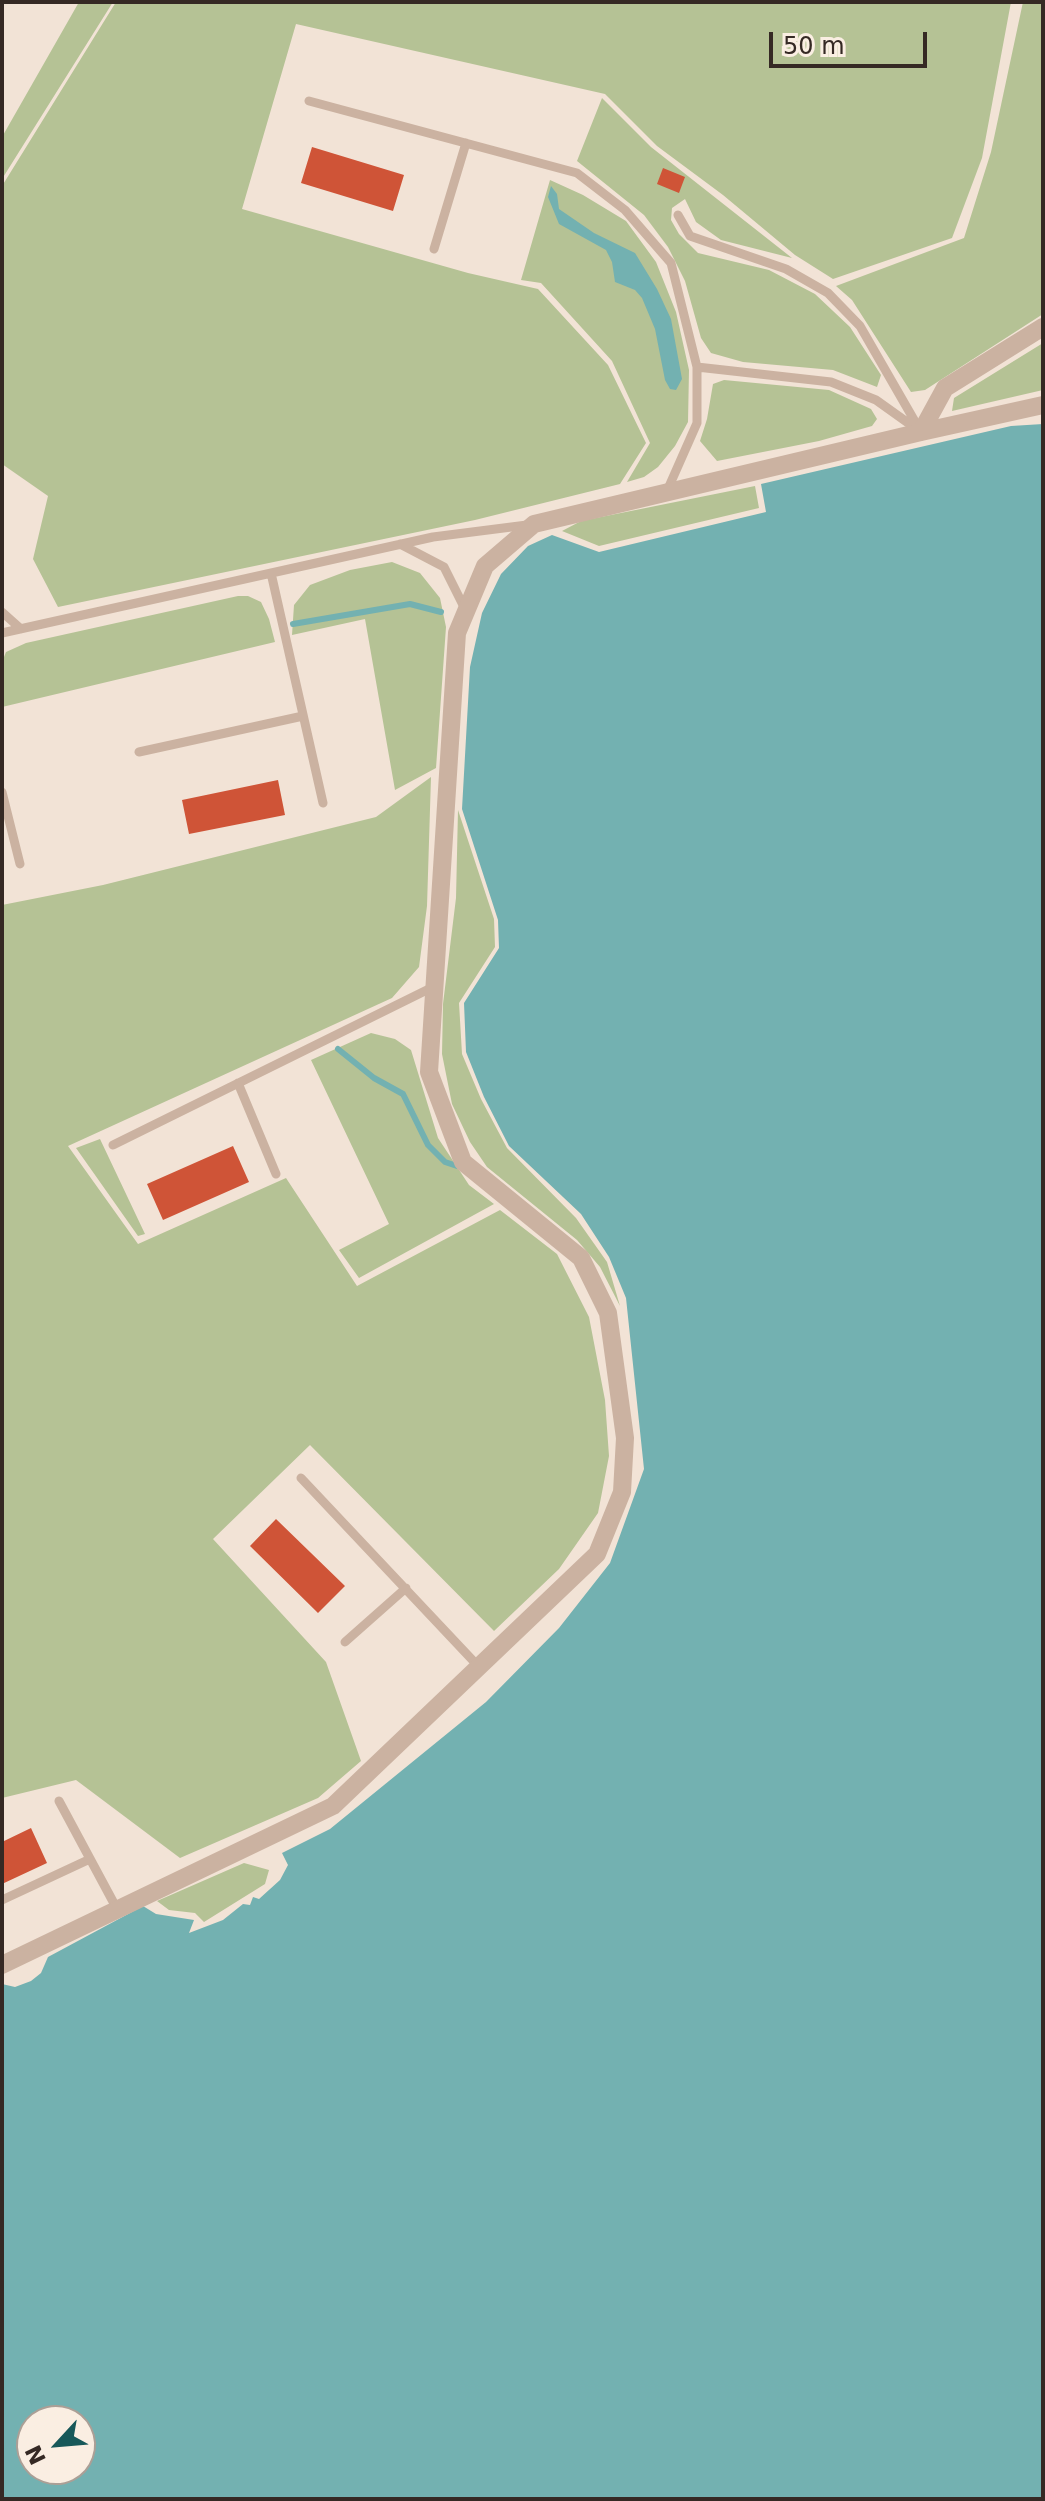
<!DOCTYPE html>
<style>
body{margin:0}
#map{position:relative;width:1045px;height:2501px;overflow:hidden;background:#f2e3d6;font-family:"DejaVu Sans",sans-serif}
canvas{display:block}
.frame{position:absolute;inset:0;border:4px solid #352924;pointer-events:none}
.north{position:absolute;left:16px;top:2405px;width:80px;height:80px;box-sizing:border-box;background:#faeee2;border:2px solid #ab9f96;border-radius:50%;rotate:244deg;font-size:22px;font-weight:700;line-height:32px;text-align:center;color:#352924}
.north::after{content:'';display:block;margin:auto;width:28px;height:36px;background:#175859;clip-path:polygon(50% 0,100% 100%,50% 72%,0 100%)}
.scale{position:absolute;left:769px;top:32px;width:158px;height:36px;box-sizing:border-box;border:4px solid #352924;border-top:0;padding-left:10px;font-size:24px;line-height:28px;white-space:nowrap;color:#352924;-webkit-text-stroke:6px #faeee2;paint-order:stroke}
</style>
<div id="map">
<canvas width="1045" height="2501"></canvas>
<div class="frame"></div>
<div class="north">N</div>
<div class="scale">50 m</div>
</div>
<script>
const context = document.querySelector('canvas').getContext('2d');
context.lineJoin = 'round';
function fill(path, color) {
  context.fillStyle = color;
  context.fill(path, 'evenodd');
}
function poly(rows) {
  const path = new Path2D();
  for (const r of rows) {
    path.moveTo(r[0], r[1]);
    for (let i = 2; i < r.length; i += 2) path.lineTo(r[i], r[i + 1]);
  }
  return path;
}
function strokePath(path, color, width, dash) {
  context.strokeStyle = color;
  context.lineWidth = width;
  context.lineCap = dash ? 'butt' : 'round';
  context.setLineDash(dash || []);
  context.stroke(path);
}
fill(poly([
 [79,2,113,2,2,179,2,137],
 [116,2,1011,2,982,158,952,238,833,279,795,255,723,195,657,146,605,94,296,24,242,209,468,273,538,289,608,365,646,443,620,484,475,520,58,607,33,559,48,496,2,464,2,186],
 [1023,2,1043,2,1043,314,925,390,911,392,852,300,836,286,964,238,991,152],
 [602,98,651,147,792,258,721,240,696,222,685,199,672,208,671,220,679,234,698,253,769,270,815,294,850,327,881,375,877,387,833,370,743,362,711,353,701,338,685,281,668,247,644,215,577,161],
 [550,180,583,195,626,221,656,262,676,312,689,370,688,422,675,446,658,467,644,477,627,482,650,443,612,361,541,283,521,280],
 [1043,343,1043,390,952,411,954,398],
 [724,380,829,390,871,409,877,419,872,426,819,441,717,461,700,441,707,419,713,384],
 [755,486,759,508,599,546,562,531,581,521],
 [392,562,420,573,440,598,446,627,436,768,395,790,365,619,292,635,294,605,310,585,350,570],
 [238,596,248,596,261,602,269,619,275,642,2,707,2,662,6,652,26,643],
 [431,777,427,906,419,967,392,998,68,1146,138,1244,286,1178,357,1286,500,1210,557,1254,589,1317,605,1400,609,1456,598,1513,559,1569,494,1631,310,1445,213,1539,326,1662,361,1761,318,1798,180,1858,76,1780,2,1798,2,905,103,885,376,817],
 [458,810,494,919,495,947,459,1003,462,1054,481,1099,507,1148,576,1218,607,1262,620,1306,600,1267,577,1240,487,1167,470,1142,452,1104,442,1054,443,1004,456,898],
 [371,1033,395,1039,411,1050,438,1138,469,1185,494,1204,359,1278,339,1250,389,1224,311,1060],
 [100,1139,145,1234,138,1236,76,1148],
 [244,1863,269,1870,265,1884,204,1922,195,1913,169,1910,157,1901]
]), '#b5c295');
fill(poly([
 [551,186,557,194,559,209,594,233,635,253,657,289,671,319,682,379,676,390,670,389,665,380,655,329,642,298,635,290,615,282,612,262,606,250,559,224,548,197],
 [1043,424,1043,2499,2,2499,2,1984,15,1987,31,1981,41,1973,48,1957,143,1906,156,1914,194,1920,189,1933,223,1920,243,1904,250,1905,253,1897,259,1899,280,1880,288,1865,282,1853,330,1829,486,1702,559,1628,610,1563,644,1469,626,1298,609,1257,581,1214,509,1146,484,1097,466,1052,464,1003,499,948,498,920,462,809,470,667,482,613,501,574,528,546,552,535,599,552,766,512,761,484,1011,426],
 [32,2421,80,2421,80,2469,32,2469]
]), '#73b1b1');
strokePath(poly([
 [293,624,410,604,441,612],
 [338,1049,374,1078,403,1094,428,1145,445,1162,457,1166]
]), '#73b1b1', 6);
fill(poly([
 [312,147,404,175,393,211,301,183],
 [663,168,685,177,679,193,657,184],
 [278,780,285,815,189,834,182,800],
 [233,1146,249,1182,163,1220,147,1184],
 [276,1519,345,1586,318,1613,250,1546],
 [31,1828,47,1863,2,1884,2,1842]
]), '#cf5437');
strokePath(poly([
 [309,101,577,173,625,210,671,263,697,367,697,423,667,491],
 [678,215,690,236,786,269,828,293,860,326,921,432],
 [434,249,466,143],
 [697,367,831,382,876,400,918,430],
 [400,544,444,567,465,609],
 [271,573,323,803],
 [2,612,21,629],
 [2,633,433,537,527,525],
 [139,752,303,716],
 [2,792,20,864],
 [238,1083,276,1174],
 [113,1145,433,987],
 [301,1478,479,1667],
 [345,1642,406,1588],
 [59,1801,117,1909],
 [2,1900,90,1859]
]), '#cbb2a1', 9);
strokePath(poly([
 [921,432,945,388,1043,327],
 [2,1965,333,1806,597,1554,622,1492,625,1438,608,1313,581,1258,463,1162,429,1072,457,633,485,566,534,524,921,432,1043,405]
]), '#cbb2a1', 18);
</script>
